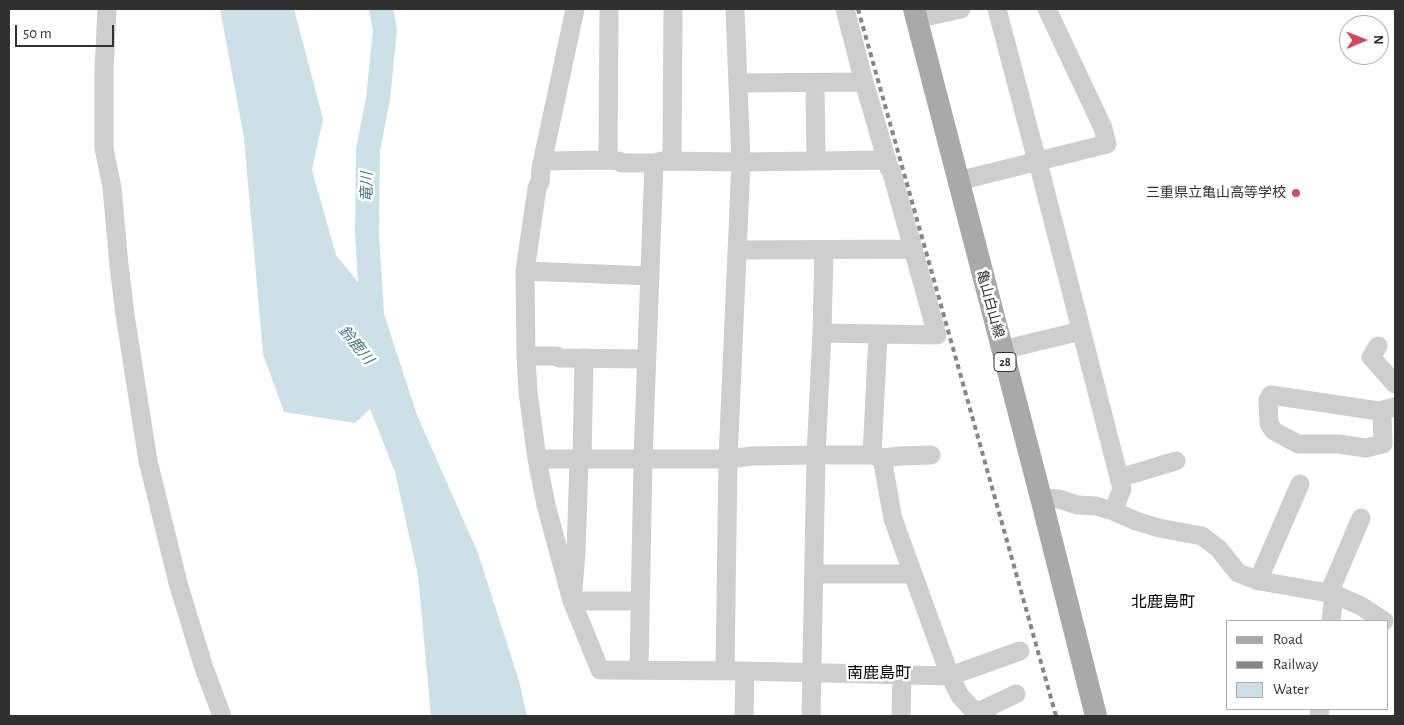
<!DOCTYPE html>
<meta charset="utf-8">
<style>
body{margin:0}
#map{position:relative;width:1404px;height:725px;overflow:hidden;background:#fff;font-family:"Alegreya Sans",sans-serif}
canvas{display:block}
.frame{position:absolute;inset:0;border:10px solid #313131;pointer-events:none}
.legend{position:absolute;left:1226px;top:620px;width:162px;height:90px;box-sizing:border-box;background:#fff;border:1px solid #adadad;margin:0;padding:6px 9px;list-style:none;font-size:15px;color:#313131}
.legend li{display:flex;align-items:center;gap:10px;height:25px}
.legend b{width:25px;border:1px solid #adadad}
.north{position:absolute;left:1339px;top:15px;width:50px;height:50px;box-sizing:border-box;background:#fff;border:1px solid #adadad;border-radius:50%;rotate:89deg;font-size:14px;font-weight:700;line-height:20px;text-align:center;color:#313131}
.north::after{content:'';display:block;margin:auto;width:18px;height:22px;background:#d4475f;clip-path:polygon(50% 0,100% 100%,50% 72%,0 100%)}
.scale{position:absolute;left:15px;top:25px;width:99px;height:22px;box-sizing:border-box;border:2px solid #313131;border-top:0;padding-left:6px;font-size:15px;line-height:18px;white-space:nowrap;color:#313131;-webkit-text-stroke:4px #fff;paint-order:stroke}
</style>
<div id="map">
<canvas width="1404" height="725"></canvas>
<div class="frame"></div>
<ul class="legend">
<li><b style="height:6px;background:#a9a9a9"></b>Road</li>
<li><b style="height:6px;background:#868686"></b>Railway</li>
<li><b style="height:14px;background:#cce0e8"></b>Water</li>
</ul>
<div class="north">N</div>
<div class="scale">50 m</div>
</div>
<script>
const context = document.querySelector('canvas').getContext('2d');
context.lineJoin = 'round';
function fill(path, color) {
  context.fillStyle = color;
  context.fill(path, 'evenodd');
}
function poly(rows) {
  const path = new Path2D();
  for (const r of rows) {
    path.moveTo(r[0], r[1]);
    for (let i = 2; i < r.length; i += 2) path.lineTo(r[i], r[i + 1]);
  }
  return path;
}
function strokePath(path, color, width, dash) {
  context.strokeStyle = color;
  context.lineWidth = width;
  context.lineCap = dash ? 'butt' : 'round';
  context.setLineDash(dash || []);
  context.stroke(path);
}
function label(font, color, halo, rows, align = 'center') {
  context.font = font + ' "Alegreya Sans","Noto Sans JP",sans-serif';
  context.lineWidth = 5;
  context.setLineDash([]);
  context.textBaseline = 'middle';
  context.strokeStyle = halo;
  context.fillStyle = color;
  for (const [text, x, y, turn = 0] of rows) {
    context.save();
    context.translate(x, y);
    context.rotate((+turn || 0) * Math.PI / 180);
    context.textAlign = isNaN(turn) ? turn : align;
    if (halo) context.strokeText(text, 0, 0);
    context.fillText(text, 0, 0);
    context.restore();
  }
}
fill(poly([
 [220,9,294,9,323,119,312,170,336,255,384,314,417,415,478,553,519,681,527,716,431,716,418,576,395,472,370,409,355,423,284,412,263,354,244,138]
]), '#cce0e8');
strokePath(poly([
 [373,330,367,233,368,150,378,99,385,30,381,9]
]), '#cce0e8', 24);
strokePath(poly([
 [107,9,104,69,104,148,112,188,119,265,125,315,148,461,178,583,204,668,222,716],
 [575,9,541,168,540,182,537,188,525,271,526,356,528,392,537,459,546,505,572,601,600,670,745,671,950,676,1020,651],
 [997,9,1037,161,1040,170,1122,489,1113,511],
 [916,19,961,9],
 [738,83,864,82],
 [815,83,816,161],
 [608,160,609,9],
 [543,161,608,160,619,161,622,163,654,163,662,161,741,162,887,160],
 [672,161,673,9],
 [958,181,1107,144,1103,128,1047,9],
 [738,250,912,249],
 [525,271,650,276],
 [822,333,937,335,891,170,889,168,864,82,845,9],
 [1378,346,1371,357,1395,384],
 [1002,350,1081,331],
 [526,356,557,356,559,358,647,359],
 [1379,411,1382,415,1383,444,1366,448,1339,444,1298,444,1274,431,1269,424,1268,400,1271,395,1379,411,1395,407],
 [872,455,878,335],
 [882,458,893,519,950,676,960,696,975,712,984,709,987,716],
 [537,459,728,459,753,456,816,455,872,455,882,458,900,456,931,455],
 [582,459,584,358],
 [1119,478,1176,461],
 [1041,498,1059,499,1077,505,1096,506,1113,511,1136,521,1159,528,1202,536,1219,549,1238,573,1260,581,1334,594,1361,606,1384,621],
 [814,574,912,574],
 [1258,581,1300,484],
 [573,590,576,553,579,459],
 [1329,593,1361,518],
 [572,601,640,601],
 [1331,621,1334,594],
 [639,670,643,459,654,163],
 [725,671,728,459,741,162,735,9],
 [984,709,1016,694],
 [744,716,745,671],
 [811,716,816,455,822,333,824,250],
 [901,716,902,675],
 [1319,716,1320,709]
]), '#cecece', 19);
strokePath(poly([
 [914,9,1041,498,1096,716]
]), '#a9a9a9', 22);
strokePath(poly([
 [858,9,1056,716]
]), '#868686', 4, [5, 4]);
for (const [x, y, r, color] of [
 [1296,193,5,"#d4475f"]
]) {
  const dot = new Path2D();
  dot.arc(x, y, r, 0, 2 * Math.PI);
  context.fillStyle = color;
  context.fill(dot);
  strokePath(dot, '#fff', 2);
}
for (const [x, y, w] of [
 [1005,362,22]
]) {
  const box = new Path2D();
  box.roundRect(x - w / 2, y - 9.5, w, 19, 4);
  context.fillStyle = '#fff';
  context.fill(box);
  strokePath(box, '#313131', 1);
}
label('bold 12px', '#313131', null, [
 ["28",1005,362]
]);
label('14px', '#313131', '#fff', [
 ["三重県立亀山高等学校",1286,193]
], 'right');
label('14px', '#313131', '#fff', [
 ["亀山白山線",990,304,75]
]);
label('italic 15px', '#47778b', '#fff', [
 ["竜川",367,187,-89],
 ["鈴鹿川",356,345,50]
]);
label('16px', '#000', '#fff', [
 ["北鹿島町",1163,602],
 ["南鹿島町",879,673]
]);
</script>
